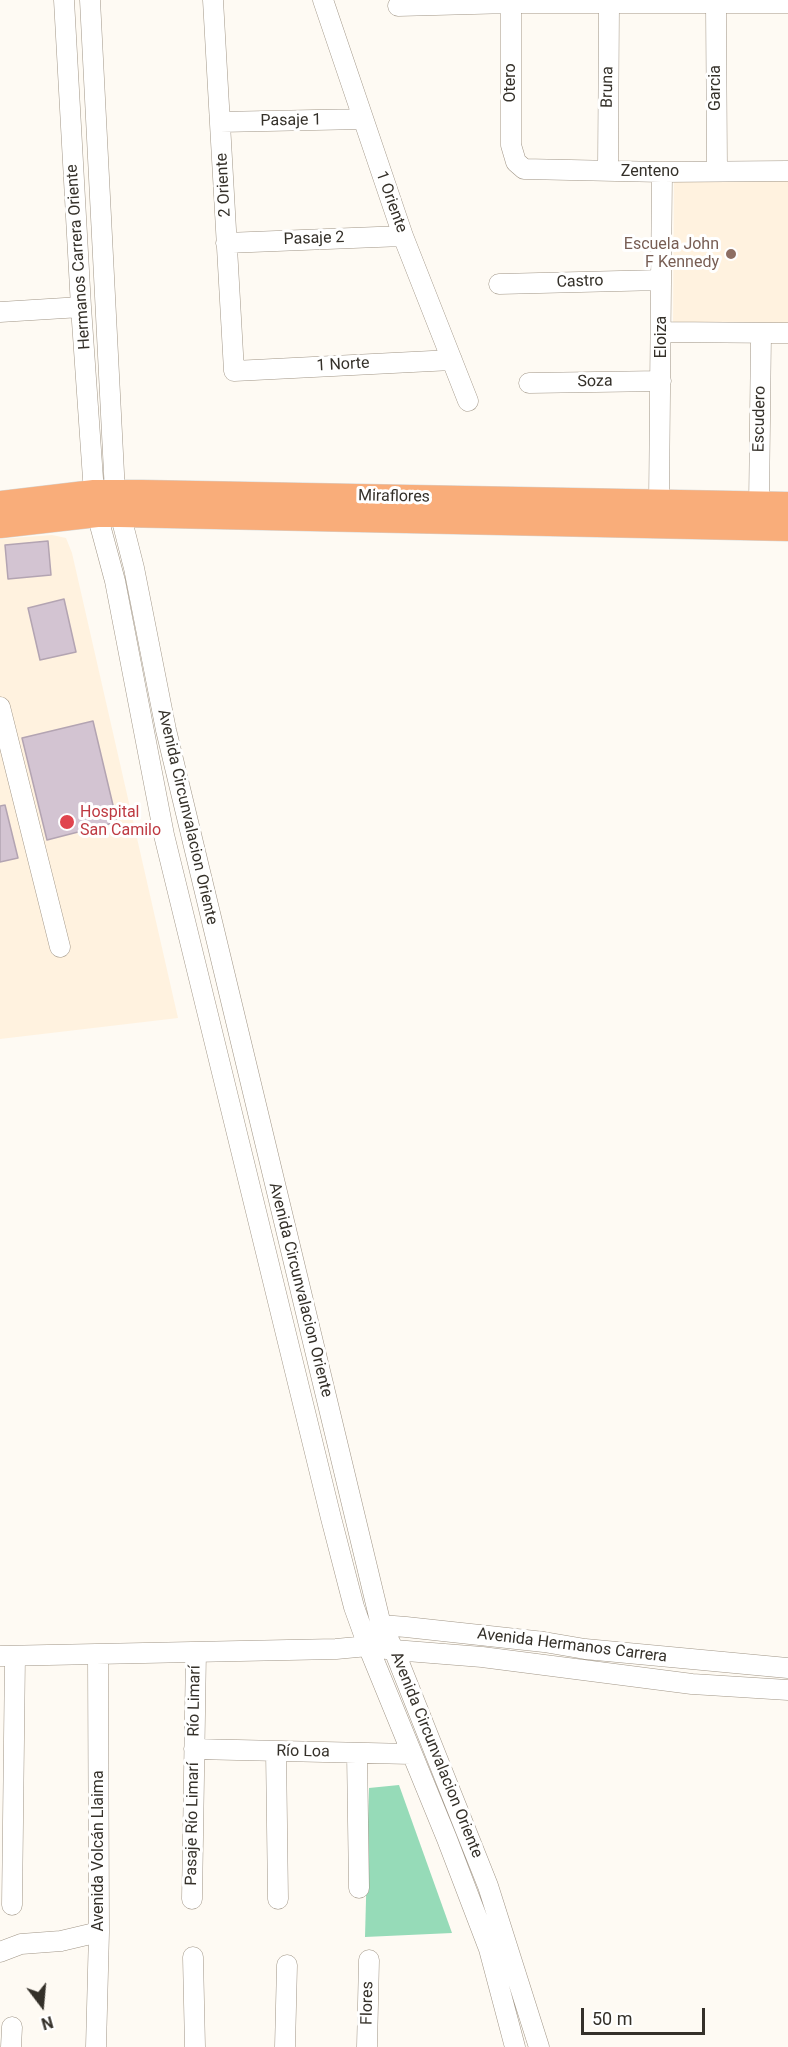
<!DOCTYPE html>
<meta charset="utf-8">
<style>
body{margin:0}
#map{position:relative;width:788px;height:2047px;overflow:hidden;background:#fefaf3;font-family:Roboto,sans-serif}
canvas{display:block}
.north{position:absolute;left:12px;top:1975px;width:60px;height:60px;-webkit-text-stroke:4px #fff;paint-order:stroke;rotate:164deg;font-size:16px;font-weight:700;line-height:24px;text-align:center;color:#343029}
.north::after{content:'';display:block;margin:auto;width:21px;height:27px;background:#343029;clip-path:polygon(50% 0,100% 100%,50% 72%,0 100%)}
.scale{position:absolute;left:581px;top:2008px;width:124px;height:27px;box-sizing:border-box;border:3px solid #343029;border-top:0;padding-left:8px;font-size:18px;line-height:21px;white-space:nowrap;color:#343029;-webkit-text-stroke:4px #fff;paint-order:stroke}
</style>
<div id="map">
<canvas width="788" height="2047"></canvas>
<div class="north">N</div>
<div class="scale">50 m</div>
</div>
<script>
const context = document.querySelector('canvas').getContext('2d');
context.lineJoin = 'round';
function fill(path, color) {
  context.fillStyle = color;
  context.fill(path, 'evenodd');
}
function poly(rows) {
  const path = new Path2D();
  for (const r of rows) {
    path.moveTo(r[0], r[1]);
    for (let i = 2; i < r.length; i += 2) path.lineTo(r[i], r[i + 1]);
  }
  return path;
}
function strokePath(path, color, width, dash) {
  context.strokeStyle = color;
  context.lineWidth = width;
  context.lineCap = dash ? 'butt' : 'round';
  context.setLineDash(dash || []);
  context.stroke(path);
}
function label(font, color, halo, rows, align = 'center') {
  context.font = font + ' Roboto,sans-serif';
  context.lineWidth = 6;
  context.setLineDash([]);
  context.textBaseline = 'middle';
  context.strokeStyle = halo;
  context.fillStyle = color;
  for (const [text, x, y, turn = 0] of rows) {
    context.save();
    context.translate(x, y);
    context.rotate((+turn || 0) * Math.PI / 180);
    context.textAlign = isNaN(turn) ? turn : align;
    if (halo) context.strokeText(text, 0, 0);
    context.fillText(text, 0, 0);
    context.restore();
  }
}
fill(poly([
 [674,180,788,181,788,329,673,327],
 [52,535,66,538,72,553,178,1018,0,1039,0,539]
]), '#fff2df');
fill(poly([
 [399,1785,452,1933,365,1937,369,1788]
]), '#96dbb8');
const building = poly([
 [48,541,51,575,8,579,5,545,48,541],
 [64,599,76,652,40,660,28,608,64,599],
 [93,721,117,822,47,840,22,738,93,721],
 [5,805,18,858,0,862,0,806,5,805]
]);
fill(building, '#d3c4d2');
strokePath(building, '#b3a4b2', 1.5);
const minor = poly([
 [64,0,81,307,94,493,97,514,115,581,164,835,331,1518,354,1607,368,1646,447,1839,489,1949,515,2047],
 [90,0,115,493,134,568,166,730,381,1625,394,1650,488,1886,539,2047],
 [213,0,234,371,452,360],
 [323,0,403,236,468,401],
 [511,3,511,145,516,162,524,169,662,172,788,171],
 [716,4,717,171],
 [398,6,511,3,788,3],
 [220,122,362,119],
 [608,171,609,4],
 [226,243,403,236],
 [499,284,661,280],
 [0,312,81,307],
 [662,332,788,333],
 [529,383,661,381],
 [659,502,662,172],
 [759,505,761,334],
 [0,707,60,947],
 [376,1634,381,1625,406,1627,544,1642,585,1649,788,1668],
 [0,1656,336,1649,368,1646,394,1650,482,1657,692,1684,788,1690],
 [194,1749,411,1754],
 [276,1751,278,1899],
 [357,1753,359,1888],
 [192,1899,196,1652],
 [12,1905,15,1656],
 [0,1952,21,1944,61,1941,99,1932],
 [193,1957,195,2047],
 [11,2047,12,2027],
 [96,2047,99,1932,98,1654],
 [285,2047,287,1965],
 [367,2047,369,1960]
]);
const major = poly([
 [0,504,94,493,142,493,788,505],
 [0,525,97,514,119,514,788,528]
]);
strokePath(minor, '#a19687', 21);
strokePath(major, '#d6d6d4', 27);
strokePath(minor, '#fff', 20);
strokePath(major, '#f9ad7a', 26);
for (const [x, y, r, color] of [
 [731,254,6,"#8d6e63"],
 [67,822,8,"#e0444e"]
]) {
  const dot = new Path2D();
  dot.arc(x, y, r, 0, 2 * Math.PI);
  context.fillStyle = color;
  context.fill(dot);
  strokePath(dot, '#fff', 2);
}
label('16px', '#343029', '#fff', [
 ["Otero",511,83,-90],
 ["Bruna",608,87,-89],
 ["Garcia",716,88,-90],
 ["Pasaje 1",291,121,-1],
 ["Zenteno",650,172],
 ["2 Oriente",224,185,-93],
 ["1 Oriente",391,202,70],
 ["Pasaje 2",314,239,-2],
 ["Hermanos Carrera Oriente",79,257,-94],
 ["Castro",580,282,-2],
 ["Eloiza",662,337,-90],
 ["1 Norte",343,365,-3],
 ["Soza",595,382,-1],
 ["Escudero",760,419,-89],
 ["Miraflores",394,497,1],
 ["Avenida Circunvalacion Oriente",187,817,77],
 ["Avenida Circunvalacion Oriente",300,1290,76],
 ["Avenida Hermanos Carrera",572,1646,7],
 ["Río Limarí",195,1701,-89],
 ["Río Loa",303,1752,1],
 ["Avenida Circunvalacion Oriente",436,1755,68],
 ["Pasaje Río Limarí",193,1824,-89],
 ["Avenida Volcán Llaima",99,1851,-90],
 ["Flores",368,2003,-89]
]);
label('16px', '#785e54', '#fff', [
 ["Escuela John",719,245],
 ["F Kennedy",719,263]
], 'right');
label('16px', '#be3a42', '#fff', [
 ["Hospital",80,813],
 ["San Camilo",80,831]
], 'left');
</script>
